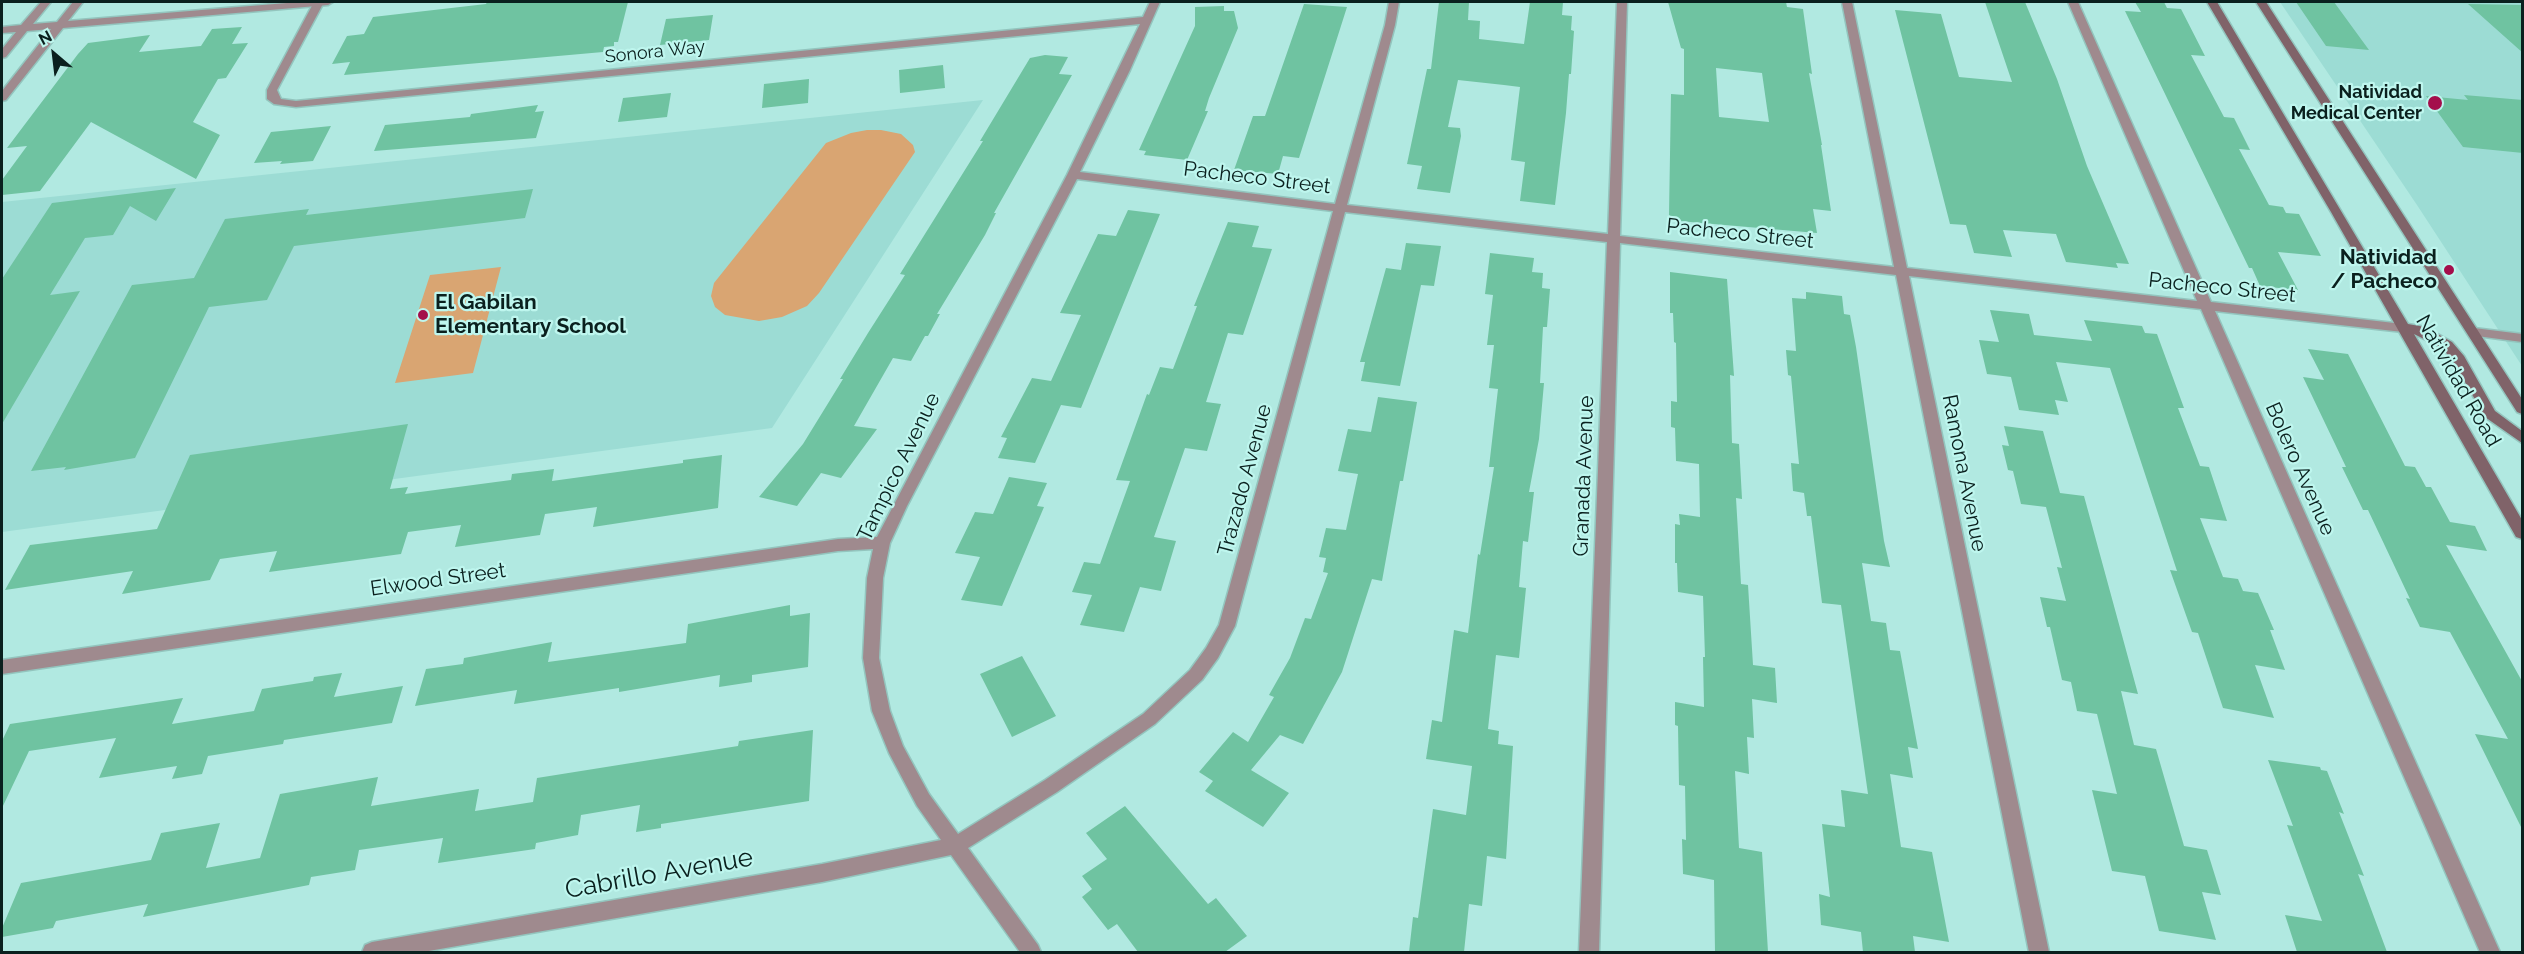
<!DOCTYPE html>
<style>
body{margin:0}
#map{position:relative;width:2524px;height:954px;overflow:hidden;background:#b1e9e1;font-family:Raleway,sans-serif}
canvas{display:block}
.frame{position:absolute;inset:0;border:3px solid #0a201e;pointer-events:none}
.north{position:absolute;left:24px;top:24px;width:60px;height:60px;-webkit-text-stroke:4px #bef6ee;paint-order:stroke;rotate:332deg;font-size:16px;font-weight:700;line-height:24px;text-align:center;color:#0a201e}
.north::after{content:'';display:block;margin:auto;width:21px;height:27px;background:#0a201e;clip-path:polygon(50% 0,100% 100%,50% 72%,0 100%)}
</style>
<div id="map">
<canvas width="2524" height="954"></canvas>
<div class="frame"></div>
<div class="north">N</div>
</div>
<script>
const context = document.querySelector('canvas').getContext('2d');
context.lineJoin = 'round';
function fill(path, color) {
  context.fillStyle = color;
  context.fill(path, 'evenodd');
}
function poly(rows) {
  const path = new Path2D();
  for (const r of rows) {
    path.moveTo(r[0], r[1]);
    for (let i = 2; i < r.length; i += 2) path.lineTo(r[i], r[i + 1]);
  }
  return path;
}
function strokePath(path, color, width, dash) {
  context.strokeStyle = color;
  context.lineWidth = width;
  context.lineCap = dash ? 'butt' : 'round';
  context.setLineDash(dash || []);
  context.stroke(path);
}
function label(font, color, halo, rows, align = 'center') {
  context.font = font + ' Raleway,sans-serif';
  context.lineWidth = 4.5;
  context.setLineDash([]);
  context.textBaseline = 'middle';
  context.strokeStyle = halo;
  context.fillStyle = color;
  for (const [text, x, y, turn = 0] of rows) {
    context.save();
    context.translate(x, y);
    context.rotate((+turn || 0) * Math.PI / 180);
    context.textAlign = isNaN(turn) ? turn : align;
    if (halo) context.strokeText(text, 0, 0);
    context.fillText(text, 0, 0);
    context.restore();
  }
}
fill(poly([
 [2280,2,2522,2,2522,366,2417,205],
 [983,100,772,428,2,532,2,202]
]), '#9cdcd4');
fill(poly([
 [867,130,881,130,901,134,913,145,915,152,819,293,807,306,782,317,759,321,725,315,715,307,711,296,714,283,826,143,851,133],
 [501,267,473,373,395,383,430,275]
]), '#d9a572');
fill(poly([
 [487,2,628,2,618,42,614,42,614,46,604,47,603,52,344,75,350,62,332,64,347,36,364,34,373,17,486,4],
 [1439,2,1469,2,1468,20,1480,21,1479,39,1524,44,1530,2,1563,2,1562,15,1572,16,1571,30,1574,31,1571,74,1569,74,1566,113,1555,205,1520,201,1525,162,1511,160,1520,87,1504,85,1458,80,1448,127,1460,128,1461,136,1450,193,1417,189,1422,166,1407,164,1427,69,1431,69],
 [1668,2,1786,2,1787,7,1803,9,1812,74,1809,73,1822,145,1821,145,1831,211,1813,209,1817,233,1679,221,1669,215,1671,94,1684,95,1684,49,1681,48],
 [1716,68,1762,73,1769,122,1719,117],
 [1985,2,2025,2,2057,79,2087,166,2129,264,2116,263,2118,268,2066,262,2056,234,2003,230,2012,257,1974,253,1966,225,1950,224,1895,10,1941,14,1959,77,2012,82],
 [2135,2,2164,2,2167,8,2181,9,2205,56,2191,55,2224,117,2234,118,2250,150,2239,149,2269,205,2283,207,2286,213,2299,214,2321,256,2278,252,2298,290,2260,286,2252,268,2249,268,2125,11,2141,12],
 [2296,2,2334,2,2369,50,2326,46],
 [1304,4,1347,7,1299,158,1283,156,1278,174,1234,170,1253,116,1265,116],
 [2468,4,2523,5,2523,53],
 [1224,6,1224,11,1234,11,1238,28,1209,98,1205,111,1208,111,1187,160,1144,155,1146,151,1139,150,1195,26,1195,7],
 [713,15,709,40,660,45,666,19],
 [242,27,232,44,248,43,226,78,218,79,193,122,220,135,196,179,91,122,40,191,2,195,2,180,27,146,7,148,78,54,88,43,150,35,139,52,201,46,212,29],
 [1045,55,1068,57,1059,74,1072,75,994,213,996,213,985,235,937,314,940,314,928,336,925,336,911,361,893,358,854,426,877,429,841,478,821,473,797,506,759,497,803,444,843,379,840,379,868,333,905,275,900,274,983,141,980,141,1030,58],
 [943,65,945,88,900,93,899,70],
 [809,79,808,103,762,108,764,84],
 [671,93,667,117,618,122,623,98],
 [2464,95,2523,100,2523,153,2463,147,2426,96,2468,100],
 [538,105,535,112,544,111,536,138,374,151,385,125,470,117,471,114],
 [331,126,313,161,280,164,282,161,254,163,271,132],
 [176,188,156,221,130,206,113,235,85,238,50,295,80,291,2,424,2,279,52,203],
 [533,189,525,218,294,246,267,300,209,307,135,458,64,470,66,467,31,471,132,285,194,278,225,219,309,209,306,215],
 [1128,210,1160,214,1081,408,1061,405,1035,463,998,458,1007,438,1001,437,1032,378,1051,381,1081,315,1060,313,1098,234,1116,236],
 [1228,222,1259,226,1252,247,1272,249,1243,335,1228,333,1206,402,1221,404,1207,451,1185,448,1154,537,1176,541,1161,591,1140,587,1124,632,1080,625,1092,595,1072,592,1084,562,1100,564,1130,481,1116,480,1147,394,1149,395,1160,367,1173,369,1197,306,1194,306],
 [1406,243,1441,246,1434,286,1421,285,1400,386,1361,381,1365,362,1360,362,1386,268,1401,270],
 [1490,253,1534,258,1532,272,1543,273,1542,288,1550,289,1547,327,1543,327,1540,383,1544,383,1539,439,1529,492,1534,492,1528,542,1523,541,1519,587,1526,588,1519,658,1496,655,1488,729,1499,731,1498,744,1513,746,1506,859,1487,856,1482,906,1469,904,1464,952,1409,952,1413,917,1418,918,1433,809,1466,815,1472,766,1426,759,1432,720,1442,722,1454,630,1468,633,1478,554,1480,555,1494,467,1489,467,1498,389,1489,388,1494,345,1487,345,1493,295,1485,294],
 [1670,272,1727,279,1734,376,1730,375,1732,443,1739,444,1742,499,1736,498,1741,584,1748,585,1753,665,1775,668,1777,703,1752,699,1754,738,1747,737,1749,774,1735,771,1739,848,1762,852,1768,952,1715,952,1714,880,1683,874,1682,839,1686,840,1685,786,1679,785,1678,726,1675,725,1675,702,1704,707,1703,657,1705,657,1703,596,1678,592,1677,563,1675,563,1675,524,1680,525,1679,514,1700,517,1699,464,1676,461,1675,428,1671,427,1671,401,1677,402,1676,343,1674,342,1673,313,1670,313],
 [1806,292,1842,296,1844,314,1850,315,1856,347,1884,541,1890,567,1862,563,1871,621,1886,623,1890,650,1900,651,1918,749,1908,747,1913,778,1890,774,1901,847,1932,852,1949,942,1913,936,1915,952,1863,952,1861,932,1821,925,1819,894,1830,897,1822,824,1845,827,1841,790,1868,794,1841,605,1822,603,1811,516,1807,516,1804,493,1793,491,1791,463,1799,464,1791,376,1788,375,1786,350,1796,351,1792,298,1806,299],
 [1990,310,2029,314,2034,335,2092,341,2084,320,2142,326,2145,333,2157,334,2184,408,2178,408,2200,466,2209,467,2227,521,2200,518,2223,577,2238,579,2243,591,2258,593,2274,630,2270,630,2285,670,2255,665,2274,718,2223,708,2198,633,2192,632,2170,570,2177,571,2110,368,2056,362,2068,402,2055,400,2059,415,2019,410,2011,377,1987,374,1979,340,1999,342],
 [2308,349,2348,354,2405,466,2415,467,2426,487,2431,487,2450,522,2475,526,2487,551,2446,545,2523,683,2523,831,2475,734,2508,739,2450,632,2420,627,2406,598,2410,599,2368,510,2363,510,2342,467,2346,467,2303,377,2324,380],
 [1378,397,1417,402,1403,481,1400,481,1382,581,1372,579,1342,672,1303,744,1280,735,1251,770,1289,793,1263,827,1205,791,1213,781,1199,772,1233,732,1248,742,1274,697,1269,695,1290,658,1305,618,1311,619,1328,573,1323,572,1326,558,1319,557,1326,528,1346,530,1358,474,1338,471,1348,429,1371,432],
 [408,424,390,489,408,487,405,494,511,480,512,474,554,469,552,481,683,463,683,460,722,455,718,508,593,527,597,507,545,514,540,535,455,547,461,525,408,532,401,554,269,572,277,551,220,559,210,580,122,594,133,571,5,590,30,545,157,529,190,455],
 [2004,426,2043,431,2060,493,2084,496,2138,694,2121,691,2134,745,2156,749,2184,846,2207,850,2221,895,2202,892,2216,940,2159,931,2145,876,2112,871,2092,790,2117,794,2097,714,2077,711,2071,682,2062,680,2050,627,2047,627,2040,597,2066,601,2057,567,2062,568,2046,507,2021,504,2013,471,2008,470,2002,445,2009,446],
 [1009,477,1047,483,1037,506,1044,507,1002,606,961,600,980,557,955,553,975,512,993,514],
 [790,605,790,616,810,613,808,667,752,675,752,682,719,687,720,675,619,692,619,688,514,704,517,690,415,706,426,669,463,664,464,658,552,642,548,662,686,643,688,624],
 [1022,656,1056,716,1012,737,980,674],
 [342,673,334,697,403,686,392,723,284,740,283,744,208,756,202,774,172,779,177,766,99,778,116,738,29,751,2,808,2,741,10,724,183,698,172,724,254,711,262,689,313,681,314,677],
 [813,730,809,801,661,824,661,828,636,832,640,805,581,815,578,835,536,843,535,849,438,863,443,838,359,850,355,870,311,877,309,885,143,917,148,904,56,921,53,928,2,937,2,928,21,883,151,860,161,833,220,823,206,868,260,858,280,794,378,777,371,806,479,789,475,811,533,802,537,778,738,746,739,741],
 [2268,760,2320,767,2321,770,2327,771,2344,814,2339,812,2364,876,2358,874,2387,952,2297,952,2285,915,2322,921,2287,825,2293,826],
 [1125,806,1208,904,1216,898,1247,936,1225,952,1138,952,1117,924,1108,930,1082,897,1092,889,1082,876,1107,859,1086,833]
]), '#6fc3a1');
const minor = poly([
 [314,2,324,2,277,90,281,99,296,101,1143,17,1150,2,1160,2,1130,70,1080,172,1335,204,1385,25,1389,2,1399,2,1395,25,1347,205,1608,234,1617,2,1627,2,1620,236,1894,267,1842,2,1852,2,1907,268,2197,301,2068,2,2078,2,2211,302,2403,324,2410,328,2403,332,2215,311,2500,952,2480,952,2201,309,1909,276,2049,952,2029,952,1896,275,1620,243,1599,952,1579,952,1607,242,1345,212,1235,626,1218,658,1202,680,1155,724,1057,792,968,848,1038,945,1041,952,1020,952,951,855,822,882,423,952,362,952,365,945,372,942,822,864,941,840,917,806,889,753,872,711,863,658,867,578,873,549,838,551,2,674,2,660,838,539,877,537,1067,175,1140,24,296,107,274,104,267,99,267,90,314,2],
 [1077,179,1333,211,1219,625,1206,648,1190,670,1143,714,1045,780,958,834,929,794,903,746,890,711,879,658,883,578,890,543,907,506,1077,179],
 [2474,328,2522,334,2522,342,2469,335,2467,332,2474,328]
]);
const tertiary = poly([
 [41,2,51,2,33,24,57,22,73,2,83,2,68,21,299,2,333,2,328,5,63,28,6,100,2,101,2,91,51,29,27,31,6,57,2,58,2,49,16,32,2,33,2,27,21,25,41,2]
]);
const secondary = poly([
 [2207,2,2217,2,2408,324,2425,327,2452,342,2464,356,2495,411,2522,431,2522,443,2485,417,2453,361,2442,348,2414,334,2522,520,2522,539,2516,537,2331,212,2207,2],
 [2256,2,2266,2,2522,399,2522,414,2517,412,2256,2]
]);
strokePath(minor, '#93c5be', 3);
strokePath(tertiary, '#93c5be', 3);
strokePath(secondary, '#93c5be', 3);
fill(minor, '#9f8a8e');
fill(tertiary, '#9f8a8e');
fill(secondary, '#806369');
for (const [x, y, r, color] of [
 [2435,103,8,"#a40e4b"],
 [2449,270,6,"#a40e4b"],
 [423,315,6,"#a40e4b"]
]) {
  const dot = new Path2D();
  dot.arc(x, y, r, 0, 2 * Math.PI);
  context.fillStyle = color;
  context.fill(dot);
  strokePath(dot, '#bef6ee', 2);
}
label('18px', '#0a201e', '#bef6ee', [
 ["Sonora Way",655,52,-6]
]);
label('bold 18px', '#0a201e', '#bef6ee', [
 ["Natividad",2422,93],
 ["Medical Center",2422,114]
], 'right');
label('21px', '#0a201e', '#bef6ee', [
 ["Pacheco Street",1257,178,7],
 ["Pacheco Street",1740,234,6],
 ["Pacheco Street",2222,288,6],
 ["Natividad Road",2458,381,60],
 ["Tampico Avenue",899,467,-64],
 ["Bolero Avenue",2300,469,66],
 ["Ramona Avenue",1964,473,79],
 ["Granada Avenue",1584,476,-88],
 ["Trazado Avenue",1245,480,-75],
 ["Elwood Street",438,580,-8]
]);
label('bold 21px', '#0a201e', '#bef6ee', [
 ["Natividad",2437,258],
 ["/ Pacheco",2437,282],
 ["El Gabilan",435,303,"left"],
 ["Elementary School",435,327,"left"]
], 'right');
label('26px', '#0a201e', '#bef6ee', [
 ["Cabrillo Avenue",659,874,-10]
]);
</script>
